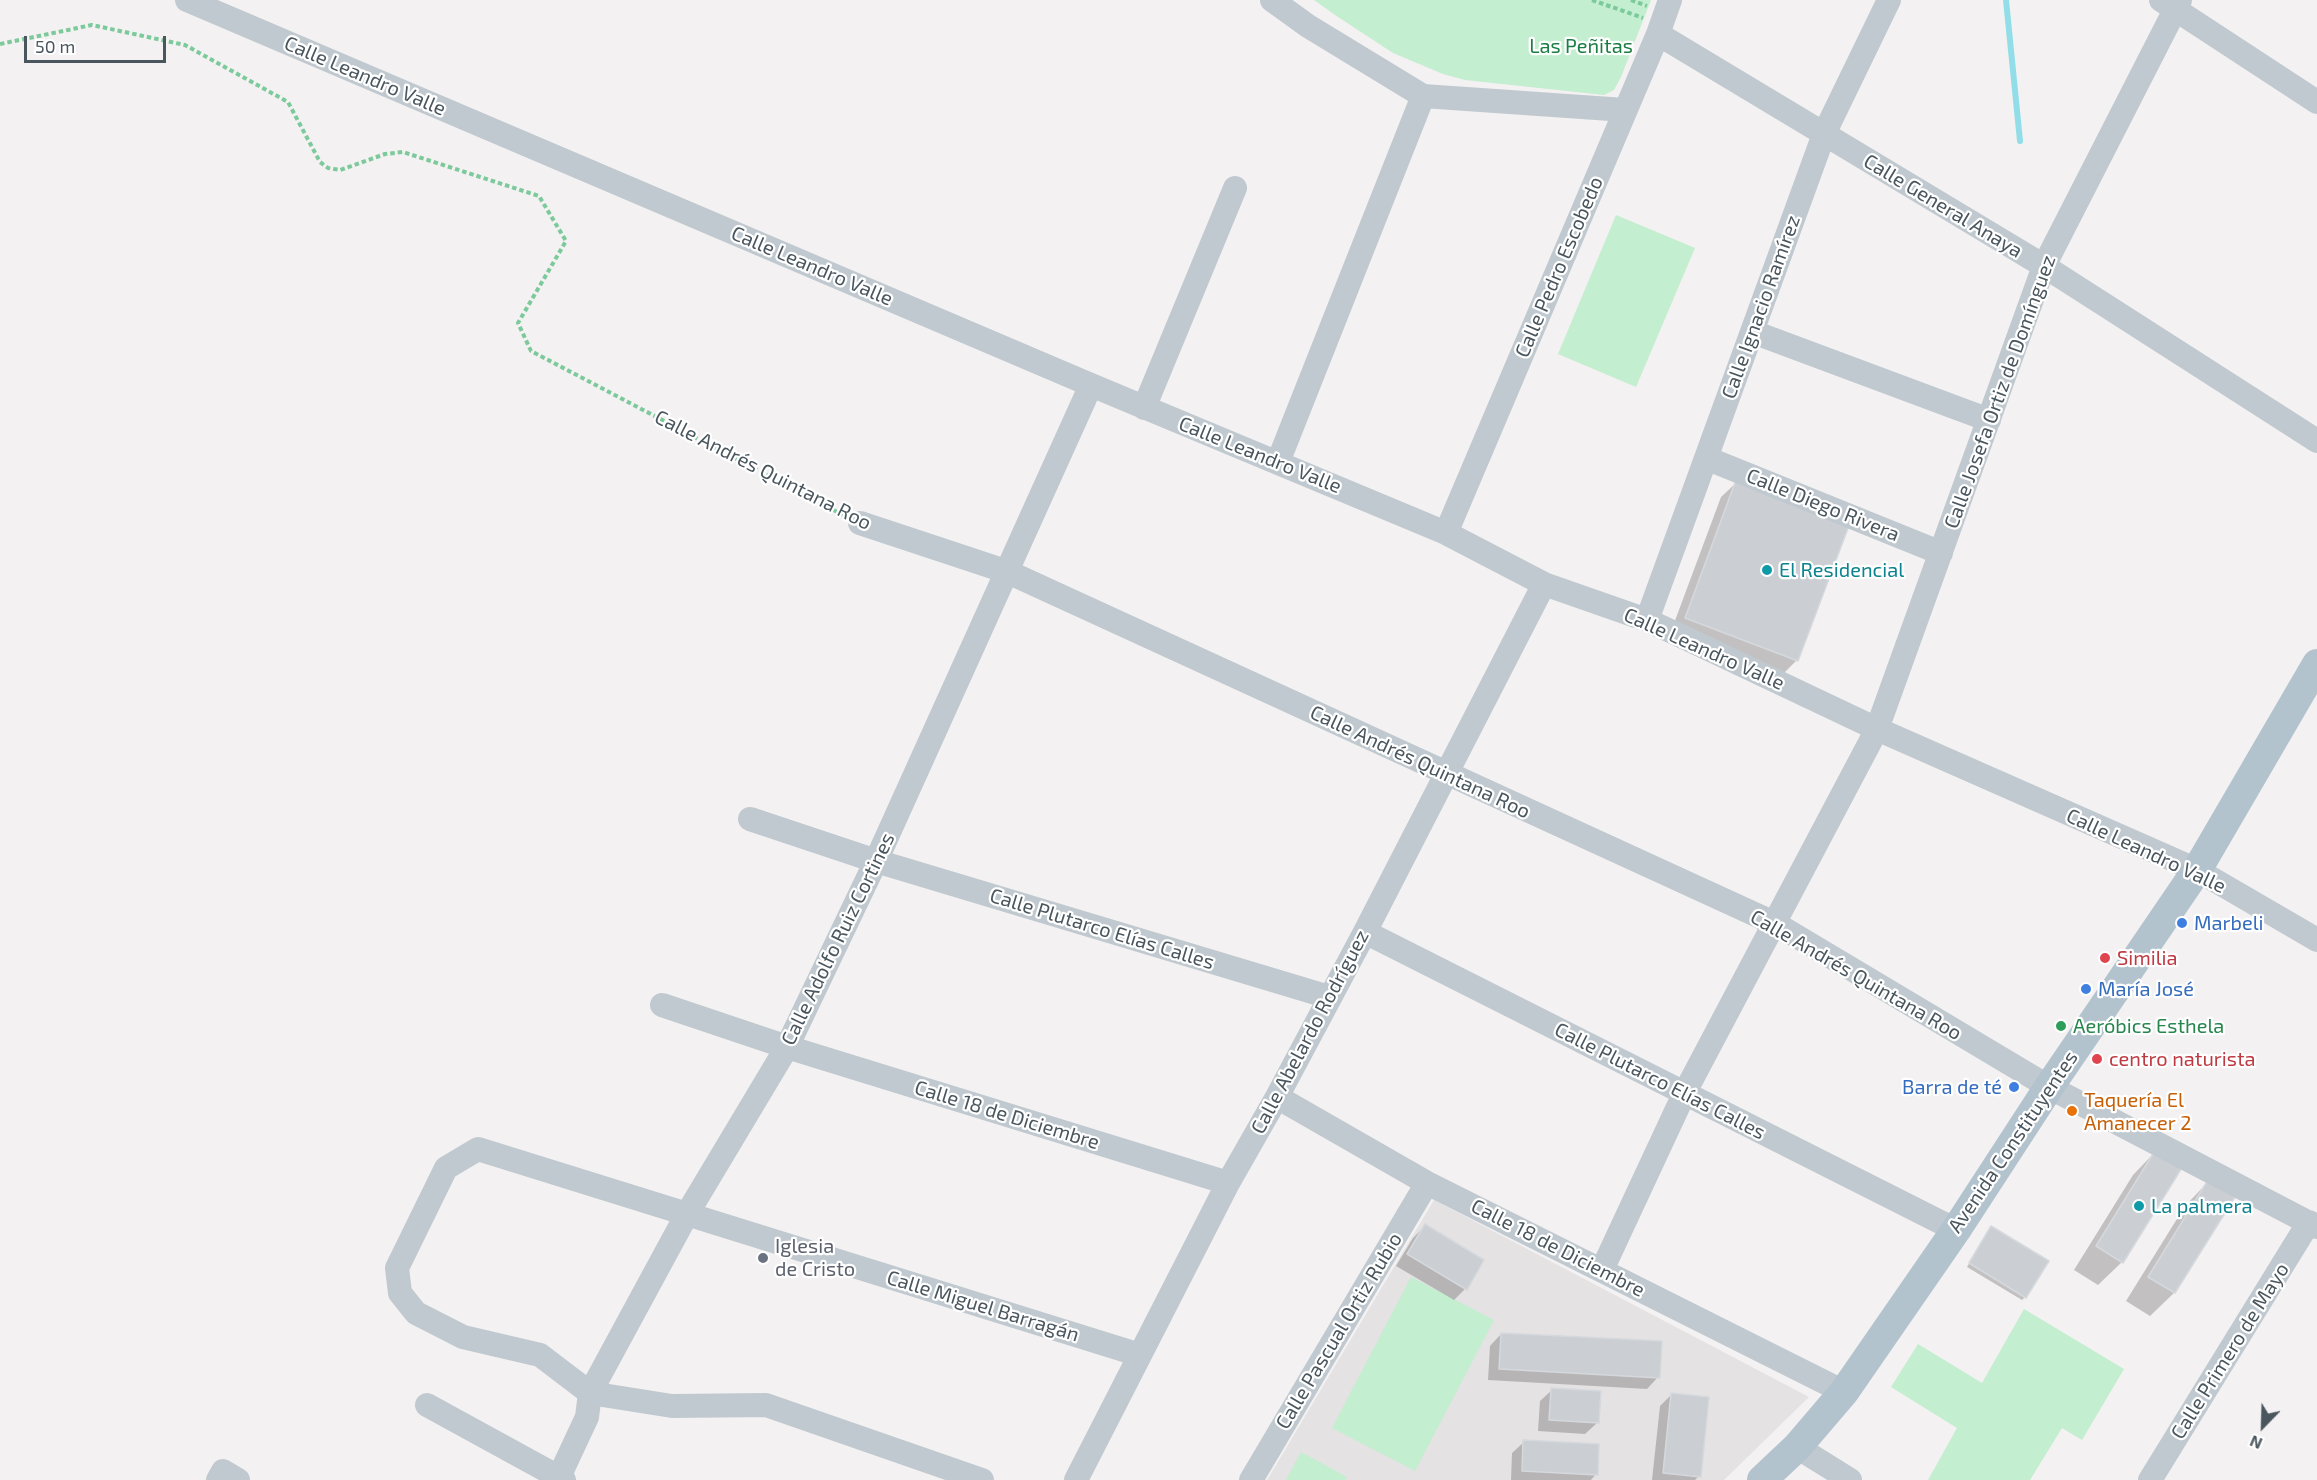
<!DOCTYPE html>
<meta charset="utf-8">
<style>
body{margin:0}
#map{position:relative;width:2317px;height:1480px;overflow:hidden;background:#f3f1f1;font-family:"Exo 2",sans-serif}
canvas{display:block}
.north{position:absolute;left:2233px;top:1396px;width:60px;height:60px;-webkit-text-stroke:4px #fff;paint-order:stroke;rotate:203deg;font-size:16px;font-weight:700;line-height:24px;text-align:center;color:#4a565e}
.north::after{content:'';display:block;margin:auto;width:21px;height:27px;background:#4a565e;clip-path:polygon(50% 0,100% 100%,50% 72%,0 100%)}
.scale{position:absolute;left:24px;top:36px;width:142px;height:27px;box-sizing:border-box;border:3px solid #4a565e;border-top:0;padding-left:8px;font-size:18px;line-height:21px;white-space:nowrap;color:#4a565e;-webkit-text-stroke:4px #fff;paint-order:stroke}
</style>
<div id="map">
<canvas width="2317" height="1480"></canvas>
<div class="north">N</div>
<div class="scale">50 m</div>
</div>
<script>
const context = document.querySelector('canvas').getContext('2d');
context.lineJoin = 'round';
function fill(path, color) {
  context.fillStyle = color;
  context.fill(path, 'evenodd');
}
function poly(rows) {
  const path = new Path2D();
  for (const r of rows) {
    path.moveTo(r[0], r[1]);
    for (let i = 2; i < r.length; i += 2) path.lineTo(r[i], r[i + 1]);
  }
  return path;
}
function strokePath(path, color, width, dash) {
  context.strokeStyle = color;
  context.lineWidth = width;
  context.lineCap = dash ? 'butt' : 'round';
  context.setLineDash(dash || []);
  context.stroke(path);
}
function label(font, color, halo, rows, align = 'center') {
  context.font = font + ' "Exo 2",sans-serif';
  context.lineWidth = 4.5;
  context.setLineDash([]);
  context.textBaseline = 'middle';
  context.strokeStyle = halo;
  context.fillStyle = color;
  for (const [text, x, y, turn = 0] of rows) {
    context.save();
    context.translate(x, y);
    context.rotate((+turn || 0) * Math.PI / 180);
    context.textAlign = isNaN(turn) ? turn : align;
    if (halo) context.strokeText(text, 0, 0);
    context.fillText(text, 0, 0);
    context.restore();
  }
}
fill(poly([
 [1434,1200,1809,1397,1724,1480,1267,1480]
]), '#e4e2e3');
fill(poly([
 [1314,0,1651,0,1621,77,1614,90,1604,95,1465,80,1443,74,1393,53,1335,15],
 [1616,215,1695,248,1636,387,1558,354],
 [1411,1277,1494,1320,1415,1471,1332,1428],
 [2024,1309,2124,1369,2082,1440,2062,1428,2030,1480,1928,1480,1957,1428,1891,1387,1918,1344,1982,1383],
 [1301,1452,1347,1477,1345,1480,1286,1480]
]), '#c3eecf');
fill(poly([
 [1737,482,1797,660,1781,676,1670,634,1721,497],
 [2156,1151,2122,1262,2098,1285,2074,1270,2133,1175],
 [2208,1182,2233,1197,2174,1293,2150,1316,2126,1301,2185,1206],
 [1425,1226,1465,1289,1454,1300,1396,1266,1413,1238],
 [1988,1232,2025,1297,2022,1300,1967,1267],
 [1501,1334,1658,1377,1647,1389,1488,1380,1490,1346],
 [1552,1390,1597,1423,1585,1434,1538,1431,1540,1401],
 [1671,1395,1699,1476,1695,1480,1652,1480,1660,1406],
 [1524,1442,1596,1474,1591,1480,1511,1480,1512,1453]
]), '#0003');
strokePath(poly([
 [2006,0,2020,141]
]), '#92dee8', 6);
const building = poly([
 [1736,480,1850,523,1798,661,1685,618,1736,480],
 [2156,1149,2183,1166,2123,1263,2096,1246,2156,1149],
 [2208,1180,2235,1197,2175,1293,2148,1277,2208,1180],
 [1425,1224,1484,1260,1467,1290,1407,1254,1425,1224],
 [1991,1226,2049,1261,2026,1298,1969,1263,1991,1226],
 [1501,1333,1662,1341,1660,1378,1499,1369,1501,1333],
 [1551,1388,1601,1391,1599,1423,1549,1420,1551,1388],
 [1671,1393,1709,1397,1701,1477,1663,1473,1671,1393],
 [1523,1440,1599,1444,1598,1475,1522,1471,1523,1440]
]);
fill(building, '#cbcfd3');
strokePath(building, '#d5d8dc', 1.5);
strokePath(poly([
 [1592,0,1643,18],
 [1631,0,1647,6],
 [0,44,92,25,185,45,288,102,320,162,328,168,340,170,385,154,403,152,539,196,566,241,518,323,531,351,843,515]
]), '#7cca9c', 4, [4.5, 3]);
strokePath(poly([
 [187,0,1091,385,1446,533,1544,584,1647,620,1877,729,2197,870,2317,940],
 [1272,0,1308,26,1423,96,1625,110],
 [2161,0,2317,102],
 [1658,34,2044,266,2317,441],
 [1753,332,1989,420],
 [1144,408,1235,188],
 [1706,458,1941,553],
 [1278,462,1423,96],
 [860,523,1008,572,1776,924,2049,1087,2317,1227],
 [1446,533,1658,34,1670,0],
 [1647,620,1824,134,1889,0],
 [750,819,876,861,1329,997],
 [1365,932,1956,1230],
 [662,1005,787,1047,1228,1183],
 [1277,1097,1427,1183,1844,1392],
 [1602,1270,1684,1094,1877,729,2044,266,2180,0],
 [427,1405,564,1480],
 [1797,1447,1850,1480],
 [559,1477,587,1417,590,1393,687,1214,787,1047,876,861,1091,385],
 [218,1480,223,1471,238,1480],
 [982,1480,766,1405,672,1406,590,1393,540,1355,463,1337,416,1313,400,1293,397,1268,446,1168,478,1149,1140,1355],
 [1076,1480,1228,1183,1277,1097,1365,932,1544,584],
 [1251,1480,1427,1183],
 [2150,1480,2309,1222]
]), '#c0c9cf', 24);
strokePath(poly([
 [1762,1480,1797,1447,1844,1392,1956,1230,2049,1087,2197,870,2317,664]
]), '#b2c3ce', 30);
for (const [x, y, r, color] of [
 [1767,570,6,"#0f9aa8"],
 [2182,923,6,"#3f7fe0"],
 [2105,958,6,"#e0444e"],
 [2086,989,6,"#3f7fe0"],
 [2061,1026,6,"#2e9e5b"],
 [2097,1059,6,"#e0444e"],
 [2014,1087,6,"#3f7fe0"],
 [2072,1111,6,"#e8710a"],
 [2139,1206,6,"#0f9aa8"],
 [763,1258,6,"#6b7280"]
]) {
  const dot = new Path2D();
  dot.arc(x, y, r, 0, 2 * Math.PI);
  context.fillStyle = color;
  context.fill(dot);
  strokePath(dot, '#fff', 2);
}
label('20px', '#1c7d44', '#fff', [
 ["Las Peñitas",1581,46]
]);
label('20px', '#4a565e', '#fff', [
 ["Calle Leandro Valle",365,76,23],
 ["Calle General Anaya",1943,206,31],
 ["Calle Leandro Valle",812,266,23],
 ["Calle Pedro Escobedo",1559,267,-67],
 ["Calle Ignacio Ramírez",1761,307,-70],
 ["Calle Josefa Ortiz de Domínguez",2000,392,-70],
 ["Calle Leandro Valle",1260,455,22],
 ["Calle Andrés Quintana Roo",763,470,27],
 ["Calle Diego Rivera",1823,505,22],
 ["Calle Leandro Valle",1704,649,24],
 ["Calle Andrés Quintana Roo",1420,762,25],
 ["Calle Leandro Valle",2146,851,25],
 ["Calle Plutarco Elías Calles",1102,929,17],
 ["Calle Adolfo Ruiz Cortines",838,939,-64],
 ["Calle Andrés Quintana Roo",1856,975,30],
 ["Calle Abelardo Rodríguez",1310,1032,-62],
 ["Calle Plutarco Elías Calles",1660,1081,27],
 ["Calle 18 de Diciembre",1007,1115,17],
 ["Avenida Constituyentes",2013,1142,-56],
 ["Calle 18 de Diciembre",1558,1248,27],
 ["Calle Miguel Barragán",983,1306,17],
 ["Calle Pascual Ortiz Rubio",1339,1331,-59],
 ["Calle Primero de Mayo",2230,1351,-58]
]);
label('20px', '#0d838f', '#fff', [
 ["El Residencial",1779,570],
 ["La palmera",2151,1206]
], 'left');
label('20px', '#366cbe', '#fff', [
 ["Marbeli",2194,923],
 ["María José",2098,989],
 ["Barra de té",2002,1087,"right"]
], 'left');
label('20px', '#be3a42', '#fff', [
 ["Similia",2117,958],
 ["centro naturista",2109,1059]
], 'left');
label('20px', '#27864d', '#fff', [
 ["Aeróbics Esthela",2073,1026]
], 'left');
label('20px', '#c56008', '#fff', [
 ["Taquería El",2084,1100],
 ["Amanecer 2",2084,1123]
], 'left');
label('20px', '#5b616d', '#fff', [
 ["Iglesia",775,1246],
 ["de Cristo",775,1269]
], 'left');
</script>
